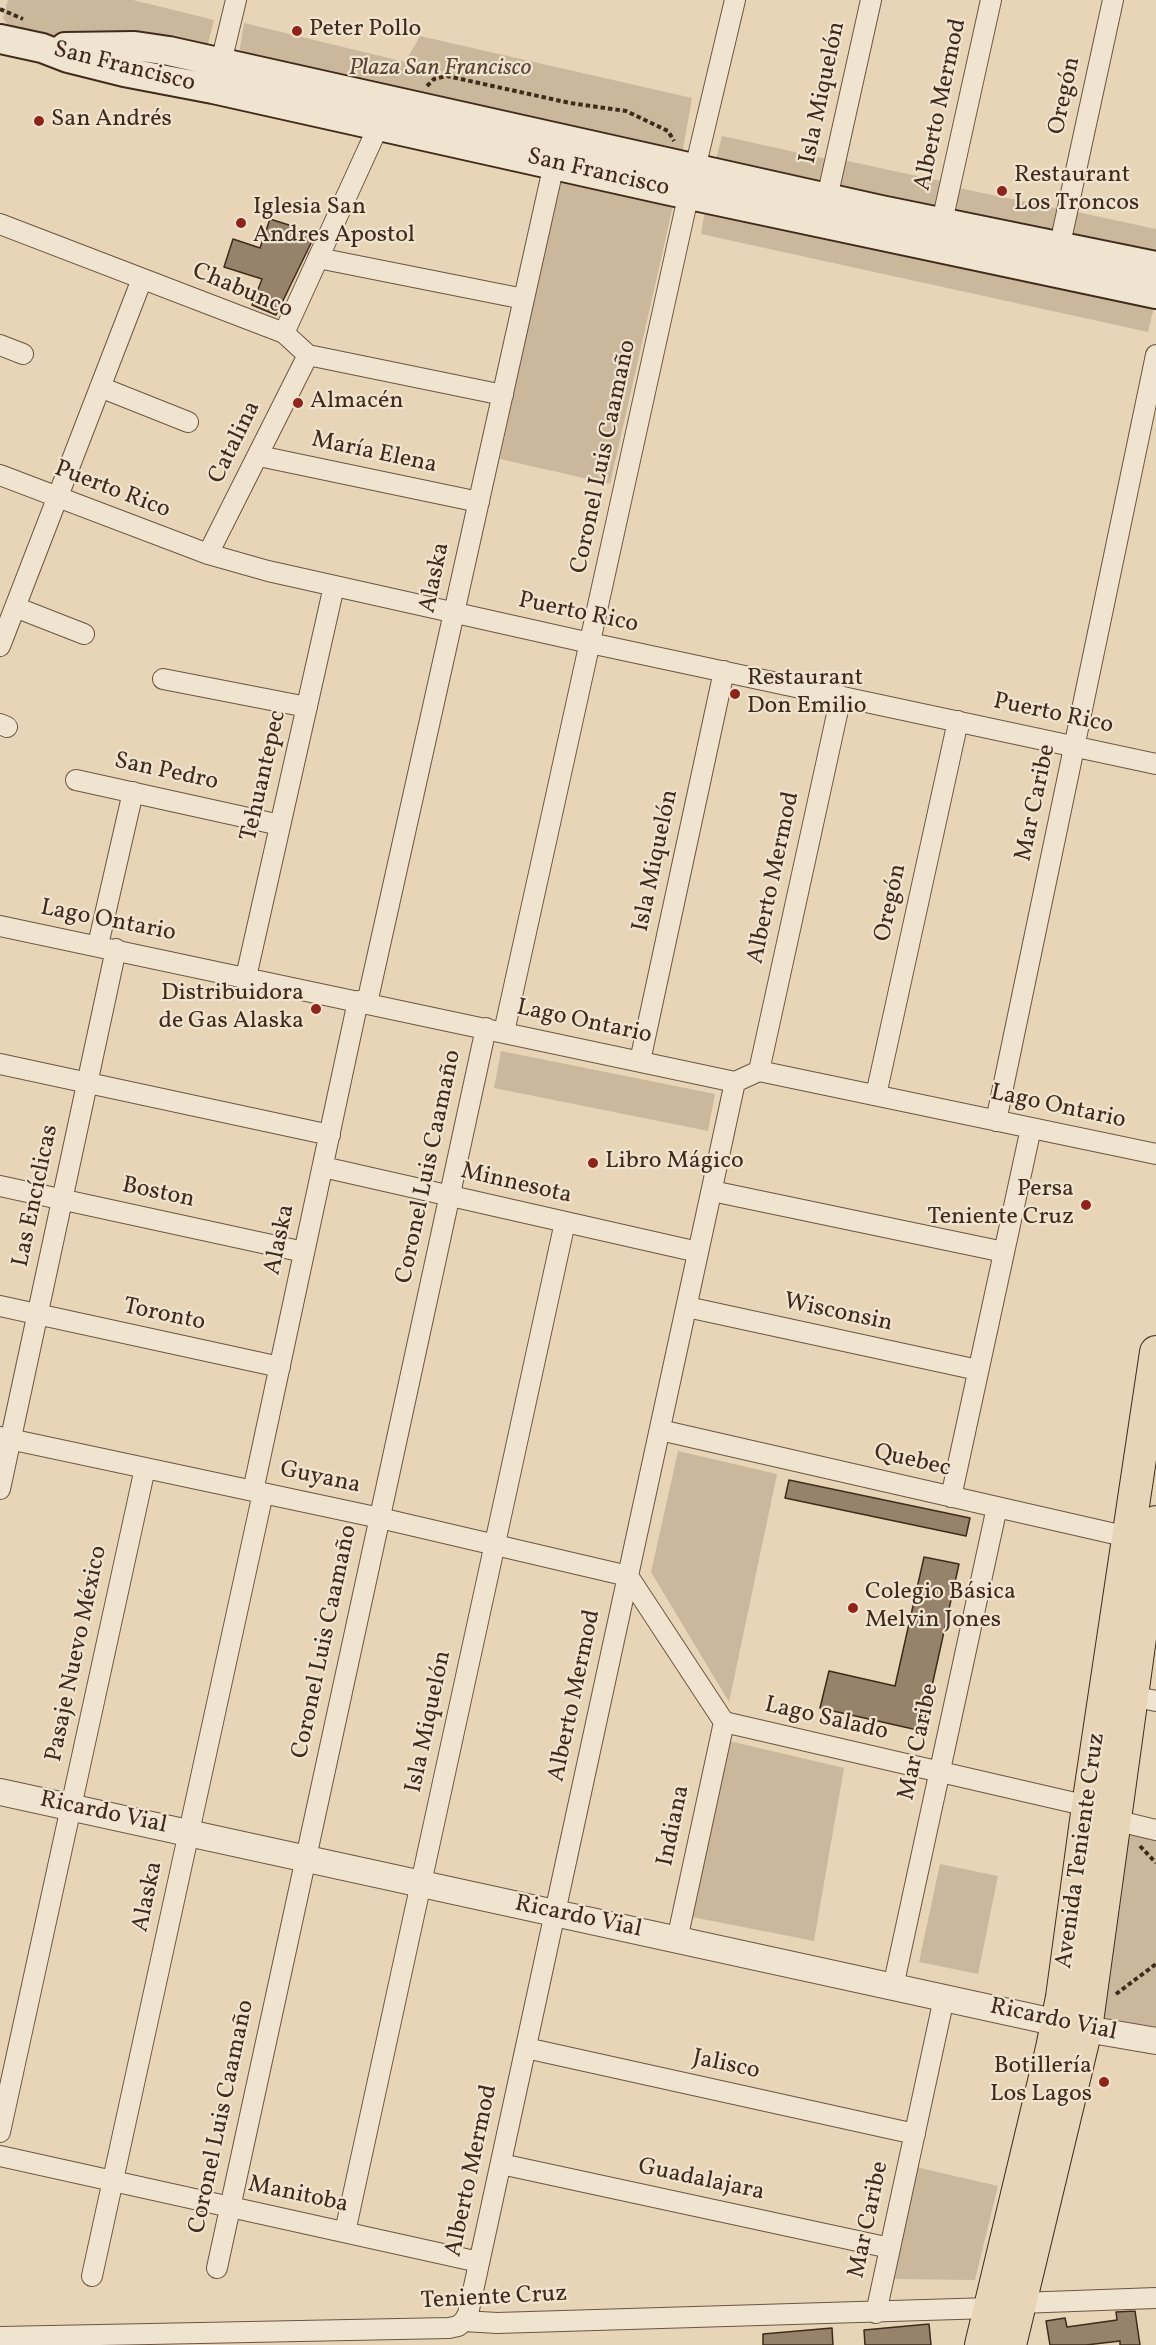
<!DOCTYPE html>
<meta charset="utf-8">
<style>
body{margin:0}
canvas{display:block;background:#e8d5b7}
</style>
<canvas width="1156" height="2345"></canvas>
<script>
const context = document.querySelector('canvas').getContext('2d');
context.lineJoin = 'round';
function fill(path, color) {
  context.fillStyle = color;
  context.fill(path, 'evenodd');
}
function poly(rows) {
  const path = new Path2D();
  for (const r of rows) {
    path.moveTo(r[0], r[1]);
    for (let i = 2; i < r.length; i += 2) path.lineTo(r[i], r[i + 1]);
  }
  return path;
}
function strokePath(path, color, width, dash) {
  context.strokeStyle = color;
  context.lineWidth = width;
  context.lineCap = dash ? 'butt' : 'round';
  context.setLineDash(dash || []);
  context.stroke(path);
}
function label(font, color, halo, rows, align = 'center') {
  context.font = font + ' Vollkorn,serif';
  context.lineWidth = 4.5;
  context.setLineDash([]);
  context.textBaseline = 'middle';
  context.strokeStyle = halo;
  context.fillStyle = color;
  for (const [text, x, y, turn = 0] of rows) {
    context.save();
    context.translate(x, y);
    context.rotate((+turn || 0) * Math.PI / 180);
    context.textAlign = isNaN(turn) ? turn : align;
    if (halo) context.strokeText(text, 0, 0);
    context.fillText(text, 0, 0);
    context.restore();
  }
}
fill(poly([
 [8,0,133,0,214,20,208,44,47,39,12,31,3,18],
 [244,23,405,62,420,36,692,98,682,154,239,54],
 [722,136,827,159,822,183,716,160],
 [843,160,945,182,939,209,837,187],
 [559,179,673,206,610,484,500,459],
 [959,188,1060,209,1054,234,954,213],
 [705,210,1154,307,1148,332,701,234],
 [1077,212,1156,229,1156,257,1071,239],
 [501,1051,715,1094,708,1131,494,1088],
 [678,1451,777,1474,729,1702,651,1572],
 [725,1740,844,1768,814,1941,687,1916],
 [1124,1834,1156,1840,1156,2027,1099,2019],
 [940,1864,998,1876,978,1974,919,1962],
 [916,2167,998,2186,975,2280,891,2279]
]), '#cbb89c');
const building = poly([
 [270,219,292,226,291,228,314,237,276,315,252,305,262,279,224,267,233,239,260,248,270,219],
 [789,1480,970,1518,966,1536,785,1498,789,1480],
 [924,1557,959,1564,922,1731,820,1708,829,1671,895,1686,924,1557],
 [1135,2311,1140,2345,1120,2345,1120,2341,1086,2345,1050,2345,1046,2321,1065,2318,1067,2327,1117,2320,1116,2312,1135,2311],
 [929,2324,931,2345,865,2345,864,2330,929,2324],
 [832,2328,833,2345,763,2345,763,2334,832,2328]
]);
fill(building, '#97836c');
strokePath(building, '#402a1b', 1.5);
const minor = poly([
 [218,75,236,0],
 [827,198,871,0],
 [942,222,991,0],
 [0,224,284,333,308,355,503,395],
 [318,258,524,299],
 [1057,258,1113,0],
 [284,333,379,125],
 [0,345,23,354],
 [100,387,188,422],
 [259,456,479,502],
 [0,475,208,554,268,571,590,643,1156,764],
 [208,554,308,355],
 [15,607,84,634],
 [0,646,142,279],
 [163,679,307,707],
 [0,724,7,727],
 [76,780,280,825],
 [0,926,735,1082,759,1071,1156,1154],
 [98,945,133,792],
 [246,977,334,586],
 [367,1003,554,164],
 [504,1032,684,215,735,0],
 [640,1061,724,671],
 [0,1064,330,1135],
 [759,1071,841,696],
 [876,1095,958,721],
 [996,1121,1156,355],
 [323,1167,698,1252],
 [0,1186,304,1252],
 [712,1191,1004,1252],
 [0,1306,280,1367],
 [687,1307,978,1370],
 [660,1430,1137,1539],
 [0,1437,380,1518,628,1576,724,1722,1088,1806],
 [0,1489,116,949],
 [253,1491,358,1001],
 [951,1497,1031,1128],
 [1131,1696,1156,1701],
 [1114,1820,1156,1830],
 [677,1940,724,1722],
 [893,1987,997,1507],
 [526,2048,915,2134],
 [0,2132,145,1468],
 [0,2156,479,2262],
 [501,2164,890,2248],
 [345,2232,565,1222],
 [217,2268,486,1028],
 [92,2276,263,1493],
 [1020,2303,1156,2298],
 [876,2313,944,1998],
 [464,2321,468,2314,735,1082],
 [0,2337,449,2328,458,2326,464,2321,497,2323,990,2308]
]);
const tertiary = poly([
 [0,1792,1086,2029,1156,2041]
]);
const secondary = poly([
 [0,39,42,48,68,58,124,72,213,89,666,190,1156,294],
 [65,47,135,46,169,51,881,210,1156,266]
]);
const primary = poly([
 [981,2345,1052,2048,1062,1997,1088,1806,1156,1352],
 [1010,2345,1086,2029,1156,1522]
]);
strokePath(minor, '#6a5542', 22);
strokePath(tertiary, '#6a5542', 28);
strokePath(secondary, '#402a1b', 32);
strokePath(primary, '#402a1b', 34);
strokePath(poly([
 [0,9,23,19],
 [427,86,434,79,447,76,570,103,626,111,668,131,674,141],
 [1140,1846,1156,1863],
 [1116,1994,1156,1964]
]), '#402a1b', 4, [4.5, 3]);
strokePath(minor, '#f0e4d0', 20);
strokePath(tertiary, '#f0e4d0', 26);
strokePath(secondary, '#f0e4d0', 28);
strokePath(primary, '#e8d5b7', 32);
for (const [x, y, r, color] of [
 [297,31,6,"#8f2418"],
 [39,121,6,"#8f2418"],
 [1002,191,6,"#8f2418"],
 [241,223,6,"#8f2418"],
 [298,403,6,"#8f2418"],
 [735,694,6,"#8f2418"],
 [316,1009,6,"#8f2418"],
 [593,1163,6,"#8f2418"],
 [1086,1205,6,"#8f2418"],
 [853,1608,6,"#8f2418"],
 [1104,2082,6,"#8f2418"]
]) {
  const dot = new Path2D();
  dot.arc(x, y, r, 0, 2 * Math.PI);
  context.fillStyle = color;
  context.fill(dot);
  strokePath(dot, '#f0e4d0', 2);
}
label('24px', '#402a1b', '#f0e4d0', [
 ["Peter Pollo",309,31],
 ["San Andrés",51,121],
 ["Restaurant",1014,177],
 ["Los Troncos",1014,205],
 ["Iglesia San",253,209],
 ["Andres Apostol",253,237],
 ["Almacén",310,403],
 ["Restaurant",747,680],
 ["Don Emilio",747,708],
 ["Distribuidora",304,995,"right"],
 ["de Gas Alaska",304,1023,"right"],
 ["Libro Mágico",605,1163],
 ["Persa",1074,1191,"right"],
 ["Teniente Cruz",1074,1219,"right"],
 ["Colegio Básica",865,1594],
 ["Melvin Jones",865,1622],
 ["Botillería",1092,2068,"right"],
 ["Los Lagos",1092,2096,"right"]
], 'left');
label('24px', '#402a1b', '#f0e4d0', [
 ["San Francisco",124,68,14],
 ["Isla Miquelón",824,93,-78],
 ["Oregón",1066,96,-78],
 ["Alberto Mermod",942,105,-78],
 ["San Francisco",598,174,13],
 ["Chabunco",242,292,23],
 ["Catalina",236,443,-64],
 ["María Elena",374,454,12],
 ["Coronel Luis Caamaño",605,457,-78],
 ["Puerto Rico",112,491,21],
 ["Alaska",436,578,-78],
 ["Puerto Rico",578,614,12],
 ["Puerto Rico",1053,715,12],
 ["San Pedro",166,773,12],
 ["Tehuantepec",265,776,-77],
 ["Mar Caribe",1037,803,-78],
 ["Isla Miquelón",657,861,-78],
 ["Alberto Mermod",775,878,-78],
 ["Oregón",892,903,-78],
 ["Lago Ontario",108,922,11],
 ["Lago Ontario",584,1023,12],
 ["Lago Ontario",1058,1108,12],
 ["Coronel Luis Caamaño",430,1167,-78],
 ["Minnesota",516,1185,13],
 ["Boston",158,1194,12],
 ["Las Encíclicas",37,1196,-78],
 ["Alaska",281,1240,-78],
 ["Wisconsin",838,1314,12],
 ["Toronto",164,1316,12],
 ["Quebec",912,1462,13],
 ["Guyana",320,1479,12],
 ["Coronel Luis Caamaño",326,1642,-78],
 ["Pasaje Nuevo México",78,1654,-78],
 ["Alberto Mermod",576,1696,-78],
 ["Lago Salado",826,1720,13],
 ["Isla Miquelón",430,1722,-78],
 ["Mar Caribe",920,1742,-78],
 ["Ricardo Vial",103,1814,12],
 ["Indiana",675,1826,-78],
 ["Avenida Teniente Cruz",1082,1851,-82],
 ["Alaska",149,1897,-78],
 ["Ricardo Vial",578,1918,12],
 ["Ricardo Vial",1053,2021,12],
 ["Jalisco",726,2066,12],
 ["Coronel Luis Caamaño",223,2117,-78],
 ["Alberto Mermod",473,2171,-78],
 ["Guadalajara",701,2181,12],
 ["Manitoba",298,2196,12],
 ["Mar Caribe",870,2220,-78],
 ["Teniente Cruz",494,2299,-3]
]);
label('italic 24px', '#5c4635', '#f0e4d0', [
 ["Plaza San Francisco",440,70]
]);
</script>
